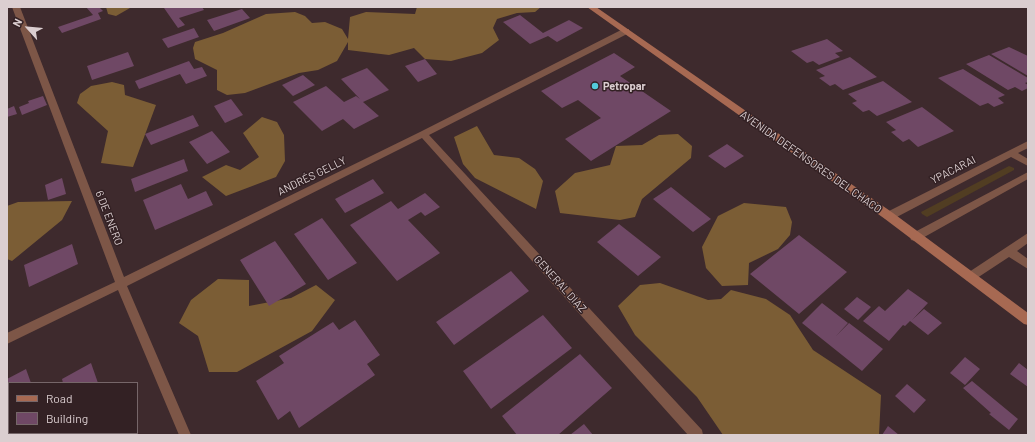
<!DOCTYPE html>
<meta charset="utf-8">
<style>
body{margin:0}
#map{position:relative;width:1035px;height:442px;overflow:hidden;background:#3e2a2d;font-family:Barlow,sans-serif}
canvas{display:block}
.frame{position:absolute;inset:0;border:8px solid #dbced0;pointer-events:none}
.legend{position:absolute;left:8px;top:382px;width:130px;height:52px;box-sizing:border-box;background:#332124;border:1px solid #766669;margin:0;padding:5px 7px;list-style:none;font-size:12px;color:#dbced0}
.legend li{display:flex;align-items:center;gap:8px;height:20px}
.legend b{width:20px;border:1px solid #766669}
.north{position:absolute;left:8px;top:8px;width:40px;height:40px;-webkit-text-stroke:3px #332124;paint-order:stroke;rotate:297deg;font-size:11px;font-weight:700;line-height:16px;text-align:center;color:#dbced0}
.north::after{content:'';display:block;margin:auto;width:14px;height:18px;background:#dbced0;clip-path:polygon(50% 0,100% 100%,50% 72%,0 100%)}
</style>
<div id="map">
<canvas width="1035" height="442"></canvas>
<div class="frame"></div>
<ul class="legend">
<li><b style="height:5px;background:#a76952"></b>Road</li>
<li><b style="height:11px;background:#6f4865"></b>Building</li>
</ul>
<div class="north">N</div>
</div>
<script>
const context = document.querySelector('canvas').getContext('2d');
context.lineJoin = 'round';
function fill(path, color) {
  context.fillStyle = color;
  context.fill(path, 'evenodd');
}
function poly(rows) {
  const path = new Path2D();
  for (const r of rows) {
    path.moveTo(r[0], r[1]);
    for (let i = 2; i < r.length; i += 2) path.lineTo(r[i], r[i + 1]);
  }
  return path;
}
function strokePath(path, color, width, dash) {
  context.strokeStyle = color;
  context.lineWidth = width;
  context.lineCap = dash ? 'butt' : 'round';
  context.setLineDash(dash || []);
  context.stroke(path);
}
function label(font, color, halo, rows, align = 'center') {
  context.font = font + ' Barlow,sans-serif';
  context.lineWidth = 3;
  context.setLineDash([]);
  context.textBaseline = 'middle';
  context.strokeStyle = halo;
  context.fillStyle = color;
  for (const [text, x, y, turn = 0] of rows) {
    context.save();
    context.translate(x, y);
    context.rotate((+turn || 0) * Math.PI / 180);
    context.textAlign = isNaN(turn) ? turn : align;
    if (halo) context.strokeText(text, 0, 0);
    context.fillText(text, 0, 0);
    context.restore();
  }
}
fill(poly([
 [1009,166,1014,168,1014,170,927,217,922,214,921,212]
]), '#513d22');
fill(poly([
 [106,7,140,7,130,8,116,16,108,14],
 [417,7,541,7,535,12,517,13,497,19,493,28,499,40,482,53,451,61,425,59,414,48,389,55,348,50,348,42,337,61,318,70,299,73,245,93,227,95,217,90,217,70,195,59,193,48,195,42,223,33,266,14,295,12,305,16,312,23,325,22,342,29,348,39,350,17,366,12,415,14],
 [112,82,124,85,125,95,156,105,133,167,101,163,108,131,77,103,80,94,91,86],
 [262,117,277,122,284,135,285,161,276,177,226,196,202,177,226,165,240,170,259,157,243,133],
 [477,126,494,155,519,158,535,169,543,181,536,209,475,178,463,164,454,137],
 [678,134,692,146,691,158,642,199,635,217,620,220,560,213,555,191,575,173,610,165,616,146,642,145,659,135],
 [72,201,62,220,12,261,7,259,7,206,18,202],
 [744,203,786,207,792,222,790,235,778,249,749,263,748,285,722,286,706,268,702,247,718,216],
 [218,279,249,280,249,306,291,298,316,285,335,300,312,331,237,372,209,372,198,336,179,323,191,300],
 [660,283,708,300,721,299,731,290,766,299,790,315,813,350,881,395,879,435,723,435,697,397,635,335,618,306,640,285]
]), '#7b5d35');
fill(poly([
 [86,7,99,7,103,11,98,13,101,19,62,33,58,27,93,15],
 [167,7,202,7,204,10,179,18,185,25,178,28,164,8],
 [242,9,250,18,214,31,207,20],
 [520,15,543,33,569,20,583,28,557,42,548,36,530,44,503,22],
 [194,28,199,37,168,48,162,39],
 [827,39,843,51,835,53,840,57,819,65,813,61,807,63,791,51],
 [1009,47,1028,56,1028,76,991,54],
 [128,52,134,66,92,80,87,66],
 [614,53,635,67,620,76,671,111,591,161,565,139,601,118,578,100,562,108,541,91],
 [989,55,1028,78,1028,82,1025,83,1028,85,1028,88,1022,91,1015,87,1008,90,966,64],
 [850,57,877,77,843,90,835,84,830,86,819,78,825,76,816,70],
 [425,59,437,74,418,82,405,66],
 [189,61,194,69,202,67,207,76,186,84,180,74,139,89,135,81],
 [367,68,389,90,363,102,379,116,354,129,343,119,322,131,293,102,326,86,344,102,356,96,360,99,341,79],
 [963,69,1005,95,998,98,1004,103,994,107,988,103,980,106,938,78],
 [303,75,315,85,293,96,282,85],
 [883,81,912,102,877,116,869,110,863,112,852,103,857,101,848,94],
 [43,96,47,105,22,115,19,107,29,103,28,101],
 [231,99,243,115,225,123,214,106],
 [14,106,17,114,7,117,7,109],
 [922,107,954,131,918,147,909,139,903,142,891,132,896,130,886,122],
 [193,115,199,126,151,145,145,134],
 [212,131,230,152,207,164,189,142],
 [727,144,744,156,725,168,708,156],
 [184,159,188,171,135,192,131,179],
 [62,178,66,194,48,200,45,185],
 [373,179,384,193,345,213,335,199],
 [181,184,188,199,206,191,213,205,155,230,143,200],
 [671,187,711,219,693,232,653,199],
 [425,193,440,207,425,216,421,212,408,220,440,253,397,281,350,225,391,201,398,209],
 [322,218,357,263,328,280,294,234],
 [619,224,661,257,638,276,597,242],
 [799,235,847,272,799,314,750,274],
 [275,241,306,284,269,306,240,260],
 [72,244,78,264,29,287,24,265],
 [511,271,529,291,454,345,436,322],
 [908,289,928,303,912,320,924,309,942,323,928,335,910,321,905,326,903,325,889,341,863,321,879,306,885,311],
 [857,297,871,307,858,320,844,309],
 [822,303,848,323,836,336,849,323,883,349,862,371,802,323],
 [543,315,572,348,491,409,463,371],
 [355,320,380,355,367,364,375,375,299,428,290,411,278,420,256,381,284,363,279,356,333,322,339,330],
 [580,354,612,388,558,435,517,435,502,416],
 [965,357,980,369,965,385,950,373],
 [91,363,98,383,63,383,62,379],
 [1019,363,1028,370,1028,387,1010,374],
 [26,369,31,383,9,383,9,414,7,415,7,379],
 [972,381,1018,419,1009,430,989,414,991,413,963,388],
 [907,384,926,400,914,413,895,396],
 [584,424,593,435,570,435],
 [888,426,899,435,882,435]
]), '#6f4865');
fill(poly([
 [1028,233,1028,243,1017,251,1028,259,1028,269,1009,257,974,280,970,282,966,280,965,277,966,274,1028,233]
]), '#7d5647');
fill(poly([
 [12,7,20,7,124,277,420,132,623,29,629,29,629,33,429,135,702,430,703,435,688,435,422,138,127,286,191,435,179,435,118,290,7,344,7,333,115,282,12,7]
]), '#7d5647');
fill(poly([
 [1028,141,1028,148,1018,153,1028,159,1028,166,1011,157,893,219,885,219,884,216,885,213,1028,141],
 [1028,172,1028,179,919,240,915,241,911,240,910,237,911,234,1028,172]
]), '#7d5647');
fill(poly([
 [587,7,596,7,893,213,1028,313,1028,325,1024,324,885,219,587,7]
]), '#a76952');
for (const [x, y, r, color] of [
 [595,86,4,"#53cbdb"]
]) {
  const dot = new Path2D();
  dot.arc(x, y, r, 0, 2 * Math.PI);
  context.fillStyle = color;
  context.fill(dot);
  strokePath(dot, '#332124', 1.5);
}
label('bold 11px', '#dbced0', '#332124', [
 ["Petropar",603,86]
], 'left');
label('11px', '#dbced0', '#332124', [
 ["AVENIDA DEFENSORES DEL CHACO",811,162,35],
 ["YPACARAI",953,170,-27],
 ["ANDRÉS GELLY",312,176,-26],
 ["6 DE ENERO",109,218,69],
 ["GENERAL DIAZ",560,284,48]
]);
</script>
